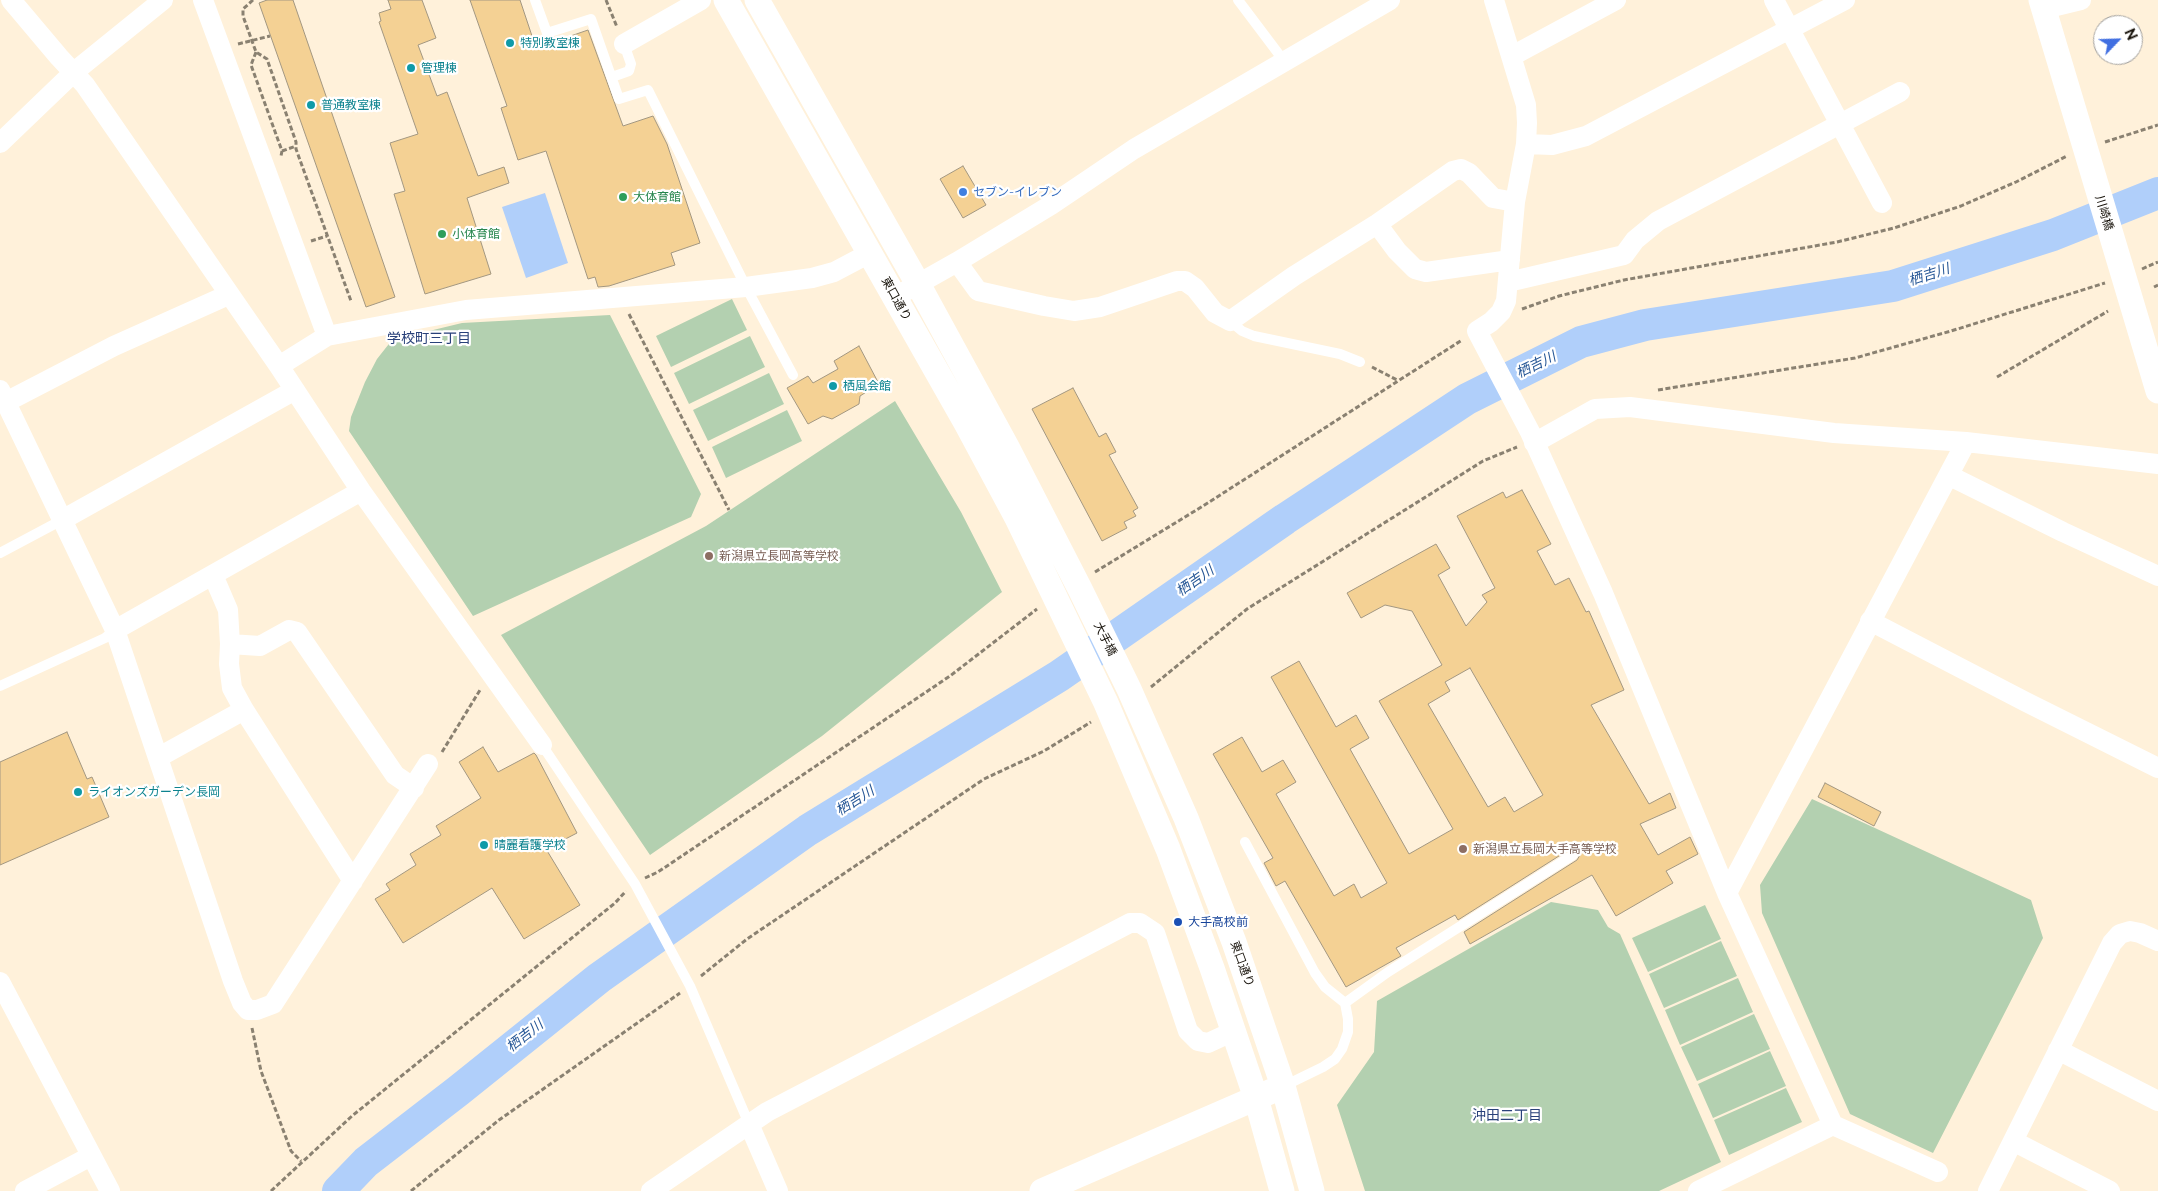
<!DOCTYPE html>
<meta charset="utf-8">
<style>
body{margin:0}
#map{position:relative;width:2158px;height:1191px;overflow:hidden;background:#fff1da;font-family:Raleway,sans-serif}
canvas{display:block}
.north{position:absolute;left:2093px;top:15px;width:50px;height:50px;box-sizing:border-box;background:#fff;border:1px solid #a2a09d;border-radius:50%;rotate:66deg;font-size:14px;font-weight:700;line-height:20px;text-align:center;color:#17120a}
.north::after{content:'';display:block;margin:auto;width:18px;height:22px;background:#416fe1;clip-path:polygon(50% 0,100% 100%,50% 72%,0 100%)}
</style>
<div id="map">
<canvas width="2158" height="1191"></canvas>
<div class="north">N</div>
</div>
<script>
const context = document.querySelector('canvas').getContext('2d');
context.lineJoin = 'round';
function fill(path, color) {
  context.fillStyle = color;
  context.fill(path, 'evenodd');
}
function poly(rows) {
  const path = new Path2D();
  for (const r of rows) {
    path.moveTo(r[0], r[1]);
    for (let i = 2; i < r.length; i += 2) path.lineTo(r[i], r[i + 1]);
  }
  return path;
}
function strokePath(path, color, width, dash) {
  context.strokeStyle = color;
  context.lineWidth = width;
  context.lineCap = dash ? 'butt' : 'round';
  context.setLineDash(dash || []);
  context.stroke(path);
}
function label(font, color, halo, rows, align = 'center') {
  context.font = font + ' Raleway,"Noto Sans JP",sans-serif';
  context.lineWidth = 4.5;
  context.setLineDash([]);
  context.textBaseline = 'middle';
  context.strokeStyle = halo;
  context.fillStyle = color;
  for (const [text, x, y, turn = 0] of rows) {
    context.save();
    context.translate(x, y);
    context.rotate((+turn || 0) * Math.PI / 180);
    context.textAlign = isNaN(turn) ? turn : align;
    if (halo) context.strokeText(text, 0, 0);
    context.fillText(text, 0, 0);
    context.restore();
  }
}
fill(poly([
 [732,299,747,330,671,367,656,336],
 [610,315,701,494,691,517,473,616,349,431,351,417,365,382,377,359,392,340,462,323],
 [750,336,765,367,689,404,674,373],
 [769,373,784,404,708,441,693,410],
 [895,401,961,512,1002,592,822,736,650,855,501,635,706,526],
 [787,410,802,441,726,478,712,447],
 [1812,799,2031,900,2043,938,1933,1153,1850,1114,1762,913,1760,885],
 [1551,902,1598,910,1608,927,1620,934,1721,1162,1659,1191,1365,1191,1337,1105,1374,1052,1377,1001],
 [1705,905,1721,939,1648,972,1632,938],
 [1721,941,1737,976,1664,1008,1649,974],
 [1738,978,1753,1012,1680,1045,1665,1010],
 [1754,1014,1770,1049,1697,1081,1681,1047],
 [1770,1051,1786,1086,1713,1118,1698,1084],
 [1786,1088,1802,1122,1729,1155,1714,1120]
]), '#b3d0b0');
fill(poly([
 [545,193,568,263,526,278,502,207]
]), '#b0cffa');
strokePath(poly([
 [338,1191,366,1162,458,1091,599,978,808,830,1059,676,1285,519,1467,399,1581,342,1645,325,1893,286,2053,235,2158,193]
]), '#b0cffa', 32);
const building = poly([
 [267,0,293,0,395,297,366,307,259,3,267,0],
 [388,0,422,0,436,38,418,45,437,96,447,92,478,176,504,167,509,183,467,198,491,274,425,294,394,194,405,191,390,143,418,134,379,22,381,21,379,13,391,9,388,0],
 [470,0,520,0,536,48,588,30,623,126,653,116,667,144,700,243,671,253,675,265,609,286,598,287,595,277,588,279,546,151,518,160,501,108,507,106,470,0],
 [963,166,986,205,963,218,940,179,963,166],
 [859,346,879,384,860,396,859,404,832,419,823,416,808,424,787,388,808,376,813,383,838,369,834,361,859,346],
 [1073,388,1099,437,1106,433,1116,452,1109,455,1138,508,1133,511,1136,516,1124,522,1127,528,1102,541,1032,409,1073,388],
 [1522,490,1551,544,1537,551,1555,585,1569,578,1586,612,1589,611,1624,690,1591,705,1649,804,1670,793,1676,808,1640,824,1658,855,1690,837,1698,854,1666,871,1673,883,1616,916,1592,875,1470,944,1464,932,1577,860,1580,855,1578,851,1576,849,1570,849,1458,920,1455,915,1396,948,1401,956,1346,987,1285,881,1276,886,1264,863,1273,858,1213,754,1242,737,1262,772,1283,760,1296,782,1276,794,1334,896,1354,884,1361,898,1387,883,1271,677,1299,661,1336,727,1356,715,1369,738,1350,749,1409,854,1453,829,1379,701,1442,665,1412,611,1385,605,1361,618,1347,593,1436,544,1450,568,1438,575,1466,626,1487,602,1482,595,1495,588,1457,516,1503,492,1506,498,1522,490],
 [1470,668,1543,795,1514,812,1505,797,1488,807,1428,704,1450,691,1445,682,1470,668],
 [67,732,87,779,92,777,109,817,0,865,0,762,67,732],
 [483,747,498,772,534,753,536,755,577,833,546,849,580,905,524,939,492,888,403,943,375,899,390,890,386,884,416,865,410,854,441,835,436,826,481,798,459,762,483,747],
 [1825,783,1881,812,1874,826,1818,797,1825,783]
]);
fill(building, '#f4d194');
strokePath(building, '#a39781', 1);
strokePath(poly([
 [253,0,243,9,243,16,256,52,267,59,296,142,296,149,351,301],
 [606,0,617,27],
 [238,44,270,36],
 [256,52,251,65,282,151,281,156],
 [2105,142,2158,125],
 [282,151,296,146],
 [311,241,327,236],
 [2142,269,2158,262],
 [2154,287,2158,285],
 [1522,309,1559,296,1624,280,1837,242,1894,228,1961,206,2016,182,2067,156],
 [629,314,729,510],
 [1372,367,1397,380],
 [1997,377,2108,311],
 [1658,390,1855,358,1951,331,2105,283],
 [1095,572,1203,506,1462,340],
 [1151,687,1247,609,1483,461,1517,447],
 [442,752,480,690],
 [645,878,658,872,950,676,1037,609],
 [701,976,747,939,984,779,1044,751,1091,722],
 [252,1028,261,1071,291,1151,301,1161],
 [271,1191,352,1116,615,903,626,891],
 [411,1191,499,1120,680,993]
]), '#8a8171', 3, [5, 2.5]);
strokePath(poly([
 [535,0,547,33,591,19,619,99,648,90,746,287,793,375],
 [1238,0,1284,61],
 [612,77,629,71,631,64,624,44],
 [1230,321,1242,331,1254,336,1340,354,1360,362],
 [0,553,62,520],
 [0,686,105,638,115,630],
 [542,745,635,884,690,986,749,1124],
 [1245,842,1315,973,1325,987,1345,1003,1348,1019,1348,1032,1342,1049,1335,1059,1323,1067,1284,1086],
 [1345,1003,1388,972,1573,855]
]), '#fff', 10);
strokePath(poly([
 [11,0,59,57,85,85,279,366,361,491,542,745],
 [203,0,327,336],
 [1494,0,1526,105,1527,123,1526,144,1515,202,1506,301,1501,312,1491,322,1477,331,1530,432,1603,593,1727,893,1833,1125,1938,1172],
 [1774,0,1882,203],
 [2044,9,2081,0],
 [624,44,701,0],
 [1512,56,1616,0],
 [0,143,74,72,163,0],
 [1526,144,1552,145,1586,136,1845,0],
 [1377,224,1397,251,1415,269,1426,272,1510,260],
 [957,262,978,291,1044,306,1074,311,1100,307,1177,281,1185,281,1195,288,1215,313,1230,321,1294,276,1377,224,1453,171,1461,169,1469,173,1493,198,1515,202],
 [1508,282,1624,255,1635,240,1658,221,1900,92],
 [895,297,957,262,1051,205,1134,149,1390,0],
 [279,366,327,336,466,310,746,287,812,278,834,272,870,253],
 [0,390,115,630,233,981,242,1003,248,1010,257,1010,273,1004,428,764],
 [6,402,114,346,228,295],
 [1534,443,1595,409,1630,407,1834,433,1966,442,2158,464],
 [1950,476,2063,532,2158,576],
 [62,520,295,390],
 [213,575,228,610,230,644,229,664,232,688,244,710,353,881],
 [1870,621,2026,702,2158,768],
 [115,630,361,491],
 [230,644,260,646,289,630,297,632,395,775,414,788],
 [159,757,244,710],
 [1727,893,1966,442],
 [0,982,110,1191],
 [2058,1050,2158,1101],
 [749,1124,778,1191],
 [2013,1141,2110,1191],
 [25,1191,91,1156],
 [651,1191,767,1112,1130,923,1140,923,1155,933,1188,1031,1198,1041,1208,1043,1234,1031],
 [1698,1191,1833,1125],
 [1988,1191,2112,943,2120,934,2130,931,2140,933,2158,941]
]), '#fff', 20);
strokePath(poly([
 [726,0,966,423,1017,518,1106,703,1168,849,1212,968,1256,1098,1282,1191],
 [757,0,918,284,1007,447,1080,589,1129,689,1186,818,1234,942,1283,1086,1312,1191],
 [2041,0,2158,391],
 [1042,1191,1272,1091]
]), '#fff', 25);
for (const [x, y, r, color] of [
 [510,43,5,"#0f9aa8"],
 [411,68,5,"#0f9aa8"],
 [311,105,5,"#0f9aa8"],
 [963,192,5,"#3f7fe0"],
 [623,197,5,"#2e9e5b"],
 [442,234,5,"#2e9e5b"],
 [833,386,5,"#0f9aa8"],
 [709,556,5,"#8d6e63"],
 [78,792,5,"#0f9aa8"],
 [484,845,5,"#0f9aa8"],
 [1463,849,5,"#8d6e63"],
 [1178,922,5,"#1a4fb4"]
]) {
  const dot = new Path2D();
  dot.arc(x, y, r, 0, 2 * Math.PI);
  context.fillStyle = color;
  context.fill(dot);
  strokePath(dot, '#fff', 2);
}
label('12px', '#0d838f', '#fff', [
 ["特別教室棟",520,43],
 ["管理棟",421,68],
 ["普通教室棟",321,105],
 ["栖風会館",843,386],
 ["ライオンズガーデン長岡",88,792],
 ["晴麗看護学校",494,845]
], 'left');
label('12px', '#366cbe', '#fff', [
 ["セブン-イレブン",973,192]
], 'left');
label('12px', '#27864d', '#fff', [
 ["大体育館",633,197],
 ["小体育館",452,234]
], 'left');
label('12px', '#17120a', '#fff', [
 ["川崎橋",2104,213,73],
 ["東口通り",896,299,61],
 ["大手橋",1105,639,64],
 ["東口通り",1242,964,70]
]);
label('12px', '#785e54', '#fff', [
 ["新潟県立長岡高等学校",719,556],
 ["新潟県立長岡大手高等学校",1473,849]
], 'left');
label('12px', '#164399', '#fff', [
 ["大手高校前",1188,922]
], 'left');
label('italic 14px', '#245595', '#fff', [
 ["栖吉川",1929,275,-18],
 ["栖吉川",1536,365,-26],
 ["栖吉川",1195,581,-35],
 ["栖吉川",855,801,-32],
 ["栖吉川",525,1036,-38]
]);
label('14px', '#29417a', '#fff', [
 ["学校町三丁目",429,339],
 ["沖田二丁目",1507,1116]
]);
</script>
